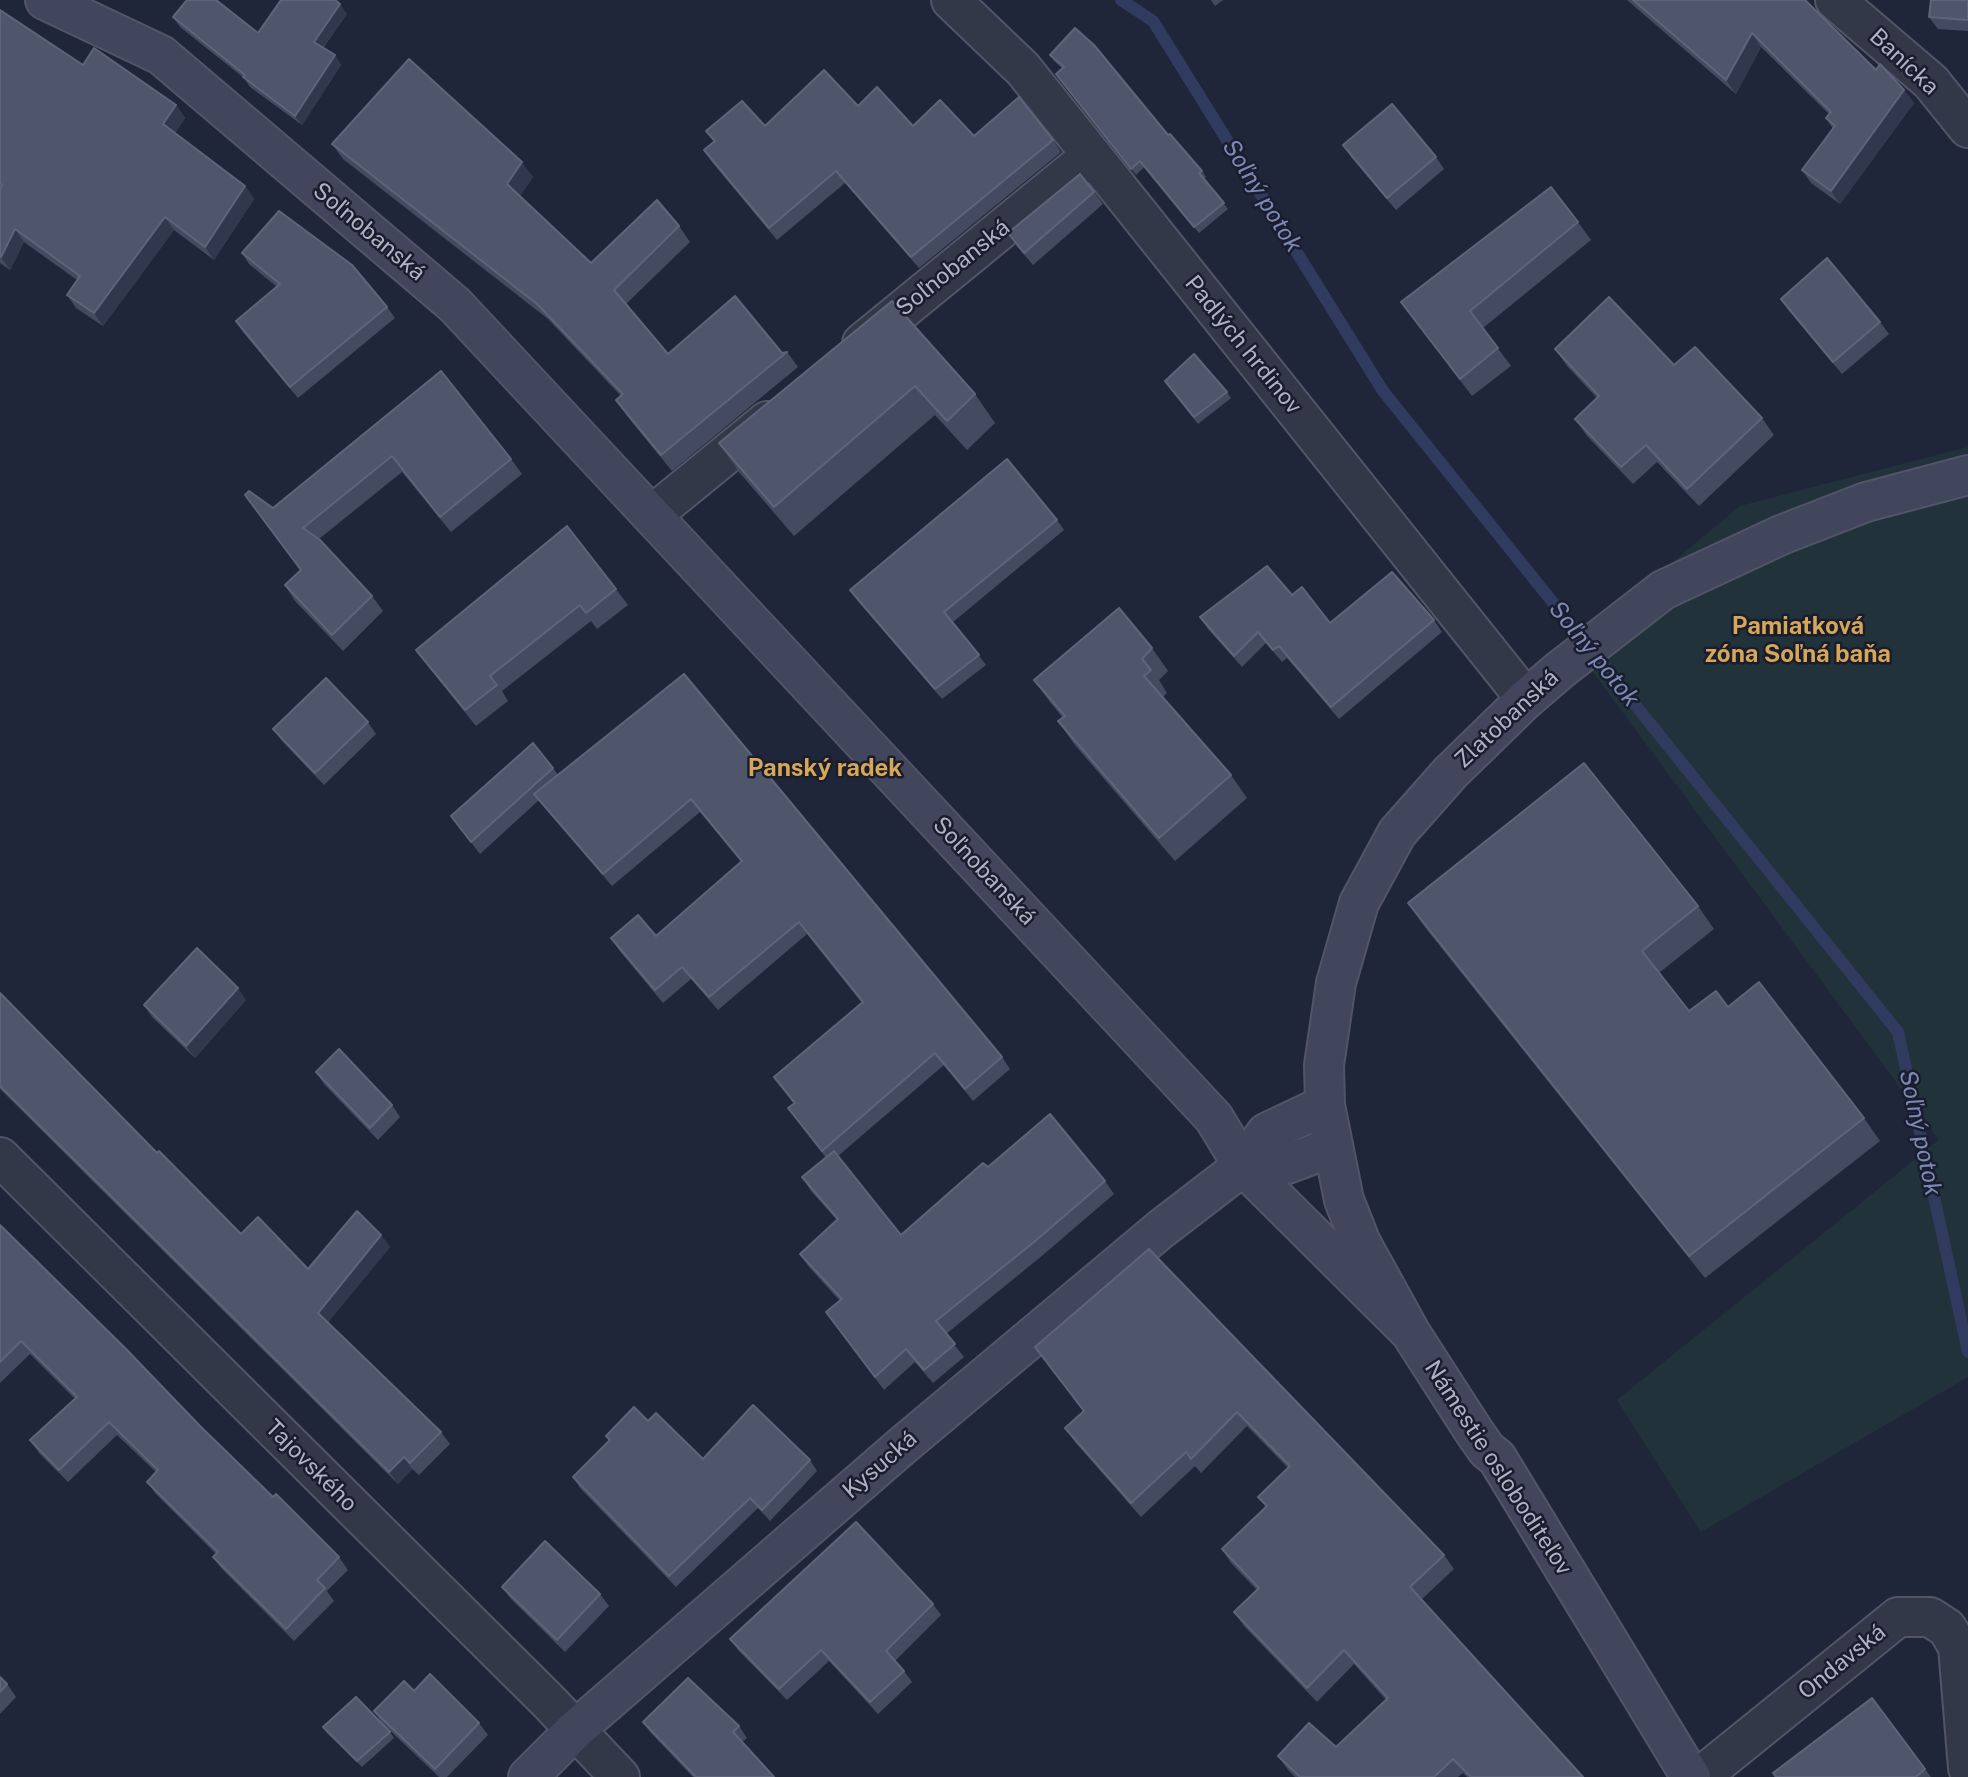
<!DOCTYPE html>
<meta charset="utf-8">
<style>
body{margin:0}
canvas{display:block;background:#202639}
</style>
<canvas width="1968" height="1777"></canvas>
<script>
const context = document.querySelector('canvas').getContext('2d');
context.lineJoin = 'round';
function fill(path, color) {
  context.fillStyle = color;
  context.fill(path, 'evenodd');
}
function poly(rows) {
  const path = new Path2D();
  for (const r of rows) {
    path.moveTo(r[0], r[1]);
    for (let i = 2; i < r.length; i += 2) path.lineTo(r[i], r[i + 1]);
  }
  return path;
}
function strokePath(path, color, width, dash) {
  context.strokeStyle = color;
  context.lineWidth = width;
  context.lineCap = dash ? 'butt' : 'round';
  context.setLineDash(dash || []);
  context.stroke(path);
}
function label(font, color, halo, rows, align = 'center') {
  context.font = font + ' "Public Sans",sans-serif';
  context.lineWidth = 5;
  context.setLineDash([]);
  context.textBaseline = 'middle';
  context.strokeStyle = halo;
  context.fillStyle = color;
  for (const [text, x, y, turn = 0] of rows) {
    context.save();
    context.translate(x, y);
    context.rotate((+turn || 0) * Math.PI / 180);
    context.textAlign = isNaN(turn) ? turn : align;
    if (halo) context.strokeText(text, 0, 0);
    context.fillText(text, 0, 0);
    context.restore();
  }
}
fill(poly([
 [1968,447,1968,1377,1701,1532,1617,1400,1939,1140,1573,645,1740,506]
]), '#22323a');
strokePath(poly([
 [1121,0,1153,21,1383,391,1898,1032,1968,1352]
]), '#313b5f', 12);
const street = poly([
 [951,0,1023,69,1526,699],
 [1835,0,1931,82,1968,128],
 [862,343,1092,155],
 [652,515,767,421],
 [0,1157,549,1702,620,1777],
 [1700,1777,1898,1617,1930,1617,1947,1628,1958,1647,1968,1768]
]);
const secondary = poly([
 [45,0,161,55,455,305,1214,1118,1243,1166,1410,1332],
 [1243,1166,1267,1167,1287,1164,1333,1147],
 [528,1777,576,1729,902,1446,1161,1229,1243,1166,1266,1133,1325,1105],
 [1691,1777,1497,1458,1487,1450,1475,1433,1410,1332,1361,1243,1344,1200,1325,1105,1324,1065,1336,983,1359,903,1397,833,1450,773,1526,699,1560,670,1663,590,1781,535,1866,502,1968,475]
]);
strokePath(street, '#515567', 42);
strokePath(secondary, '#515567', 42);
strokePath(street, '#333849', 38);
strokePath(secondary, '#41465c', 38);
fill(poly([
 [1211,0,1223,0,1215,6],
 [1627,0,1805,0,1876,70,1904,90,1914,103,1840,204,1811,183,1802,170,1833,129,1826,118,1829,114,1761,47,1736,94],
 [1968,0,1968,31,1938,29,1929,17],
 [0,10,83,65,176,105,185,118,175,133,245,186,254,199,214,260,174,230,103,326,76,308,67,295,77,280,24,242,10,270,0,263],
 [347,14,323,48,335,55,341,65,302,125,250,87,244,78,180,27,173,17,258,33],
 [1050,55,1168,135,1202,171,1206,177,1204,179,1228,209,1199,233,1144,167,1136,175,1060,80,1062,68,1054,61],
 [858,106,913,126,974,136,1053,140,1061,152,919,268,845,183,777,240,712,162,704,150,714,142,706,131,765,126],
 [332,144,533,177,520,196,591,263,679,226,690,242,626,304,668,354,782,353,787,352,798,367,672,471,627,416,616,400,621,396,548,319,343,159],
 [1343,145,1436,157,1444,169,1396,210,1351,157],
 [1094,192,1103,204,1033,265,1016,245,1008,233],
 [1578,222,1591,240,1483,328,1511,366,1472,396,1401,302],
 [242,253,387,307,395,318,298,398,243,332,236,321,277,287,249,264],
 [1781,299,1880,322,1889,334,1842,374,1789,311],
 [892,301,975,394,995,423,967,450,935,415,794,536,739,472,719,443],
 [1555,349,1674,365,1762,418,1774,435,1699,506,1657,462,1633,484,1587,436,1575,419,1597,398,1567,366],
 [441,371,511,459,522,474,451,532,402,472,319,539,372,596,383,611,343,651,295,601,285,585,301,571,245,495,273,508],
 [1169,387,1227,392,1231,398,1198,424],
 [1057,520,1064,530,953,622,986,665,942,699,857,600,850,590],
 [616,589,628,605,597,629,591,621,502,691,508,701,476,726,428,666,416,650],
 [1292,595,1330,623,1434,620,1442,632,1339,719,1287,658,1282,662,1266,643,1242,667,1208,629,1200,617],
 [1152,648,1168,671,1159,680,1167,693,1163,697,1231,775,1247,798,1175,861,1074,744,1058,721,1063,718,1050,702,1034,680],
 [684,674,1002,1057,1010,1069,973,1101,944,1065,838,1156,901,1235,988,1167,1105,1181,1114,1194,1043,1255,946,1334,964,1357,933,1383,915,1362,884,1390,826,1312,840,1301,809,1267,800,1254,837,1220,811,1191,802,1177,826,1158,788,1108,794,1104,774,1077,862,1003,807,934,718,1010,691,979,663,1003,619,950,611,938,656,936,741,862,700,812,612,886,539,800,480,854,451,816,553,768,558,775],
 [368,722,376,734,324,785,282,741,273,729],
 [1408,903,1698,906,1714,929,1659,973,1689,1011,1728,1007,1864,1118,1880,1141,1705,1278,1424,926],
 [0,993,157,1153,241,1234,308,1269,381,1235,390,1247,328,1322,441,1432,450,1444,419,1475,412,1469,398,1484,0,1089],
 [246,1000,195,1058,152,1017,144,1005],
 [316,1072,392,1105,400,1117,378,1140,324,1084],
 [0,1225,201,1427,273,1497,339,1557,348,1570,327,1591,334,1601,294,1641,222,1569,213,1557,216,1554,156,1494,147,1482,156,1472,117,1435,68,1482,39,1453,30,1440,75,1399,30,1354,0,1383],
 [1149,1249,1444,1555,1454,1569,1422,1599,1583,1777,1467,1777,1463,1773,1458,1777,1295,1777,1288,1770,1278,1756,1336,1747,1386,1700,1354,1664,1317,1702,1244,1626,1234,1612,1257,1590,1231,1563,1222,1549,1266,1507,1258,1497,1288,1468,1247,1426,1201,1473,1195,1466,1141,1517,1075,1442,1065,1428,1084,1412,1035,1347],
 [648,1421,703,1459,810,1460,817,1471,770,1521,758,1508,676,1587,580,1488,573,1477,609,1441,606,1436],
 [502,1587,600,1594,609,1606,565,1652,511,1599],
 [933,1604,941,1615,895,1661,904,1671,912,1682,878,1714,829,1661,787,1700,738,1650,730,1639],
 [0,1677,7,1684,16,1697,0,1714],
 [414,1691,479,1723,488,1735,447,1777,439,1777,382,1723,374,1711],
 [1872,1698,1931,1777,1776,1777],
 [643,1722,739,1726,747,1738,742,1742,774,1777,693,1777,651,1733],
 [323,1727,390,1732,394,1738,362,1767,327,1733]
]), '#444b61');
fill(poly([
 [340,4,347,14,320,51,314,42],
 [1752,33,1761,47,1736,94,1726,80],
 [335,55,341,65,302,125,295,116],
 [1904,90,1914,103,1840,204,1831,191],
 [176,105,185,118,172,137,163,124],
 [522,162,533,177,518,199,507,184],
 [245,186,254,199,214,260,205,247],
 [165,217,174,230,103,326,94,313],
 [15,229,24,242,10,270,1,257],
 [238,988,246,1000,195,1058,186,1046],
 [381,1235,390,1247,327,1324,318,1313],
 [404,1457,412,1469,398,1484,389,1472]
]), '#31374c');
const building = poly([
 [187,0,216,0,258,33,281,0,335,0,340,4,314,42,335,55,295,116,243,77,245,75,173,17,187,0],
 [1633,0,1805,0,1876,70,1880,64,1904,90,1831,191,1802,170,1835,126,1826,118,1831,112,1752,33,1726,80,1633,0],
 [1931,0,1968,0,1968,20,1929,17,1931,0],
 [0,10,83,65,94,48,176,105,163,124,245,186,205,247,165,217,94,313,67,295,80,276,15,229,1,257,0,256,0,189,2,185,0,183,0,10],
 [1075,28,1094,45,1168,135,1170,134,1202,171,1199,173,1224,203,1194,227,1140,161,1131,169,1056,74,1064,67,1050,55,1075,28],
 [409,59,522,162,507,184,591,263,657,200,679,226,614,290,668,354,735,296,782,353,787,352,661,455,616,400,623,394,537,304,332,144,409,59],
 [824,70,858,106,877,87,913,126,940,100,974,136,1019,97,1053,140,911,257,836,171,769,228,704,150,715,141,706,131,742,101,765,126,824,70],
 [1392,104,1436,157,1387,198,1343,145,1392,104],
 [1080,174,1094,192,1024,253,1008,233,1080,174],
 [1551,187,1578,222,1470,311,1498,348,1460,379,1401,302,1551,187],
 [279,211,352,265,387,307,290,387,236,321,280,284,242,253,279,211],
 [1827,258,1880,322,1833,362,1781,299,1827,258],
 [1609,297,1674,365,1695,347,1762,418,1687,489,1646,445,1621,467,1575,419,1599,396,1555,349,1609,297],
 [892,301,975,394,947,421,915,386,774,507,719,443,892,301],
 [1194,354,1227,392,1194,417,1165,381,1194,354],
 [441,371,511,459,440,517,392,456,303,528,320,540,372,596,332,635,285,585,301,570,245,495,249,491,273,508,441,371],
 [1007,459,1057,520,944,612,979,655,935,689,850,590,1007,459],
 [567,526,616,589,586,613,580,605,490,676,497,685,465,710,416,650,567,526],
 [1267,566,1292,595,1302,587,1330,623,1392,572,1434,620,1331,707,1279,646,1273,650,1258,632,1234,656,1200,617,1267,566],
 [1119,608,1152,648,1142,659,1151,670,1144,676,1231,775,1159,838,1058,721,1065,716,1034,680,1119,608],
 [684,674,1002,1057,965,1089,935,1053,822,1151,788,1108,795,1103,774,1077,863,1002,799,922,709,997,682,967,655,990,611,938,638,915,656,936,742,861,691,799,603,874,534,794,684,674],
 [326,678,368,722,315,773,273,729,326,678],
 [533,743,553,768,471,842,451,816,533,743],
 [1584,763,1698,906,1642,951,1689,1011,1716,991,1728,1007,1759,982,1864,1118,1689,1256,1408,903,1584,763],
 [197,948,238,988,186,1046,144,1005,197,948],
 [0,993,157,1153,159,1151,241,1234,258,1217,308,1269,357,1211,381,1235,318,1313,441,1432,410,1463,404,1457,389,1472,0,1086,0,993],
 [339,1049,392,1105,370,1128,316,1072,339,1049],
 [1050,1114,1105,1181,1034,1242,936,1321,955,1344,924,1370,906,1349,875,1377,826,1312,842,1299,800,1254,838,1219,802,1177,834,1151,901,1235,983,1163,988,1167,1050,1114],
 [0,1225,126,1349,201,1427,273,1497,276,1494,339,1557,317,1580,325,1588,286,1629,213,1557,218,1552,147,1482,158,1470,109,1422,59,1470,30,1440,77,1397,21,1341,0,1362,0,1225],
 [1149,1249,1444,1555,1410,1587,1583,1777,1471,1777,1453,1759,1434,1777,1300,1777,1278,1756,1309,1723,1336,1747,1388,1698,1344,1650,1307,1688,1234,1612,1259,1588,1222,1549,1267,1506,1258,1497,1290,1466,1237,1412,1191,1459,1186,1452,1131,1503,1065,1428,1084,1411,1035,1347,1149,1249],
 [753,1405,810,1460,762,1510,750,1498,669,1576,573,1477,610,1440,606,1436,634,1407,648,1421,656,1413,703,1459,753,1405],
 [856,1522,933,1604,886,1651,904,1671,870,1702,821,1650,779,1689,730,1639,856,1522],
 [545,1541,600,1594,557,1640,502,1587,545,1541],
 [430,1674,479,1723,435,1769,374,1711,404,1681,414,1691,430,1674],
 [0,1677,7,1684,0,1692,0,1677],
 [688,1678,739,1726,733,1732,774,1777,696,1777,643,1722,688,1678],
 [356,1697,390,1732,357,1761,323,1727,356,1697],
 [1872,1698,1925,1769,1916,1777,1776,1777,1773,1773,1872,1698]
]);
fill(building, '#4f566c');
strokePath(building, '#5e647a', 2);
label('23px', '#aeb2c6', '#191d2e', [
 ["Banícka",1904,62,43],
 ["Soľnobanská",369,232,40],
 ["Soľnobanská",953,268,-39],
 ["Padlých hrdinov",1243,345,51],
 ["Zlatobanská",1507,719,-43],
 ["Soľnobanská",984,871,47],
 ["Kysucká",880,1465,-41],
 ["Tajovského",311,1466,45],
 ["Námestie osloboditeľov",1498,1468,57],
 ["Ondavská",1842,1662,-39]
]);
label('italic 24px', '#7c89b4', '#191d2e', [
 ["Soľný potok",1262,196,58],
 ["Soľný potok",1594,654,51],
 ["Soľný potok",1920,1133,78]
]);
label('bold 24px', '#d7a758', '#191d2e', [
 ["Pamiatková",1798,627],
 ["zóna Soľná baňa",1798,655],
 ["Panský radek",825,769]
]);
</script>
